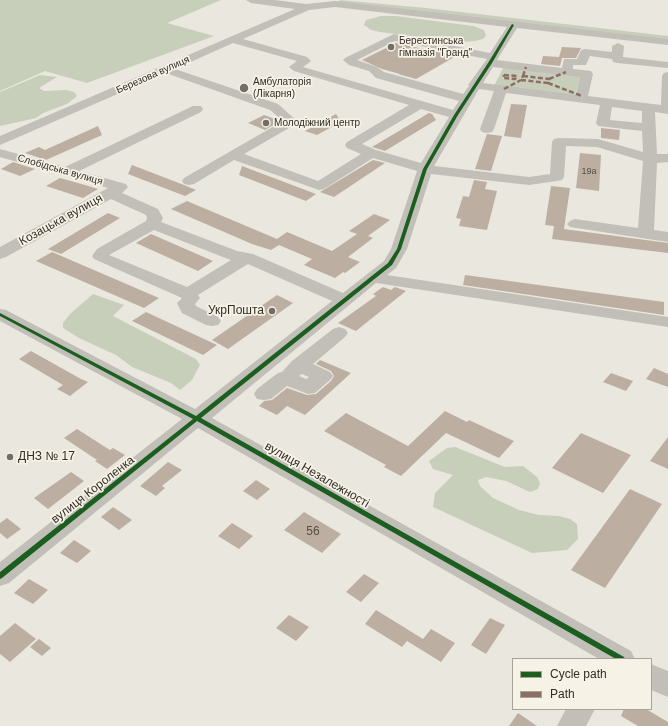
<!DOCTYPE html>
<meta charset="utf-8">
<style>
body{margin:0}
#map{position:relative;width:668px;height:726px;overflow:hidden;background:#eae7de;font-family:Arial,sans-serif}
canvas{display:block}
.legend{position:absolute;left:512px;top:658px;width:140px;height:52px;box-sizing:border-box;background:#f7f2e6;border:1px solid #a8a39a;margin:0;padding:5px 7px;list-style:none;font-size:12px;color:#322d27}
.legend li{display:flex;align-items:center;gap:8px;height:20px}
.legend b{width:20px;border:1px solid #a8a39a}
</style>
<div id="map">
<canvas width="668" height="726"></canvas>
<ul class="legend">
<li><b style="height:5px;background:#1b5e20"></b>Cycle path</li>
<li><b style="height:5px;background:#8d6e63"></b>Path</li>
</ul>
</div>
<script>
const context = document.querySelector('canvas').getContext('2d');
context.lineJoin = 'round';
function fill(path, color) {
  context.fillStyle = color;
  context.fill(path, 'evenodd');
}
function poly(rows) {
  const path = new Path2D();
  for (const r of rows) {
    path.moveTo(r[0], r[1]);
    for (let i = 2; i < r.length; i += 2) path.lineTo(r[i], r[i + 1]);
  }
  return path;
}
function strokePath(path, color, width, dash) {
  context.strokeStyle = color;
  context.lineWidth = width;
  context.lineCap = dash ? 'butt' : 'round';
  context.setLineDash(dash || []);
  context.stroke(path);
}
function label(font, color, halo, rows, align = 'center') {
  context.font = font + ' Arial,sans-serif';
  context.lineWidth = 3.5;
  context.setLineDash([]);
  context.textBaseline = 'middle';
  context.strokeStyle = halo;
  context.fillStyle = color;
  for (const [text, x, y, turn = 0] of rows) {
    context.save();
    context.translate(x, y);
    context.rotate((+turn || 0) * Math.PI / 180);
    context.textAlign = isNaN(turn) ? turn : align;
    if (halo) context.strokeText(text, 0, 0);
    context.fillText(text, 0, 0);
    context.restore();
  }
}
fill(poly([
 [0,0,221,0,167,23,214,36,87,83,45,71,0,91],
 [340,0,426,8,668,36,668,42,335,4],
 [381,16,396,16,473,26,484,30,486,36,483,39,475,41,460,42,380,32,371,30,364,25,366,20],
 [504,66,581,75,575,96,494,86],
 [40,75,57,77,39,88,44,91,66,90,74,92,77,96,67,104,43,113,36,118,0,126,0,92],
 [93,294,124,305,113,316,196,359,200,365,192,380,180,390,171,383,132,367,116,355,79,338,63,328,63,323,70,314],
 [455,447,505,467,523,466,537,477,540,483,538,489,530,492,506,481,486,477,478,480,480,486,493,498,519,510,539,515,559,516,570,519,577,524,578,539,567,550,532,553,433,507,435,493,453,475,433,469,429,461,447,448]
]), '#c7cfba');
fill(poly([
 [396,43,438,52,458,55,416,79,398,74,400,74,382,69,362,60],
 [562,47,581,48,576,58,562,58,560,66,541,64,543,56,559,57],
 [511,104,527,105,521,138,504,136],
 [429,113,432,114,436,120,385,151,372,147],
 [336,114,341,122,317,135,305,131],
 [264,115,280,121,265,130,248,123],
 [98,126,102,135,46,160,25,153,39,147,45,150],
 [601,128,620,130,619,140,601,138],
 [487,134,502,136,491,171,475,169],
 [580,153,601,155,599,191,576,188],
 [373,160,385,163,334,197,320,192],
 [13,162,35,169,20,176,1,169],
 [132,165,184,185,196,190,185,196,128,174],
 [242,166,316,194,306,201,239,175],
 [60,178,85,185,98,189,83,198,46,186],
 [474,180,487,182,485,189,497,191,487,230,459,226,461,219,456,218,463,196,469,197],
 [551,186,570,188,564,229,668,243,668,253,552,239,554,226,545,225],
 [187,201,277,239,287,232,332,251,357,234,349,231,374,214,390,220,368,236,373,238,348,257,360,262,345,273,343,272,335,278,304,265,312,259,279,245,271,250,252,244,171,209],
 [108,213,120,218,61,254,48,249],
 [151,234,213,261,198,271,136,243],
 [52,252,159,298,144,308,36,261],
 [465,275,664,302,664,315,463,285],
 [383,287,391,290,395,287,406,291,356,331,338,323,376,296,373,294],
 [277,295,293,303,228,349,212,340],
 [146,312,217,345,203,355,132,321],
 [31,351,81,379,88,382,70,396,57,389,63,385,19,359],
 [320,360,351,373,305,415,287,406,277,415,259,406,264,401,272,400,287,388,307,395,316,394,331,381,334,376,331,371,316,364],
 [654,368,668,374,668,387,646,379],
 [611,373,633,381,626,391,603,382],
 [445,411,467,422,469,420,514,441,499,458,446,433,401,476,384,467,386,465,324,431,346,413,408,446],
 [77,429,110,450,113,448,125,455,107,469,95,461,97,460,64,438],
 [581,433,631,455,603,493,552,468],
 [668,437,668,469,650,461],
 [168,462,182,470,162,486,165,488,156,496,140,486],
 [71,472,84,481,48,509,34,498],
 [256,480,270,489,257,500,243,491],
 [630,489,662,504,605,588,571,570],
 [113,507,132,520,119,530,101,517],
 [304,512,341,534,322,553,284,530],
 [7,518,21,529,7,539,0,533,0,523],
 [232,523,253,536,239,549,218,536],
 [74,540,91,551,77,563,60,553],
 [364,574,379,583,361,602,346,592],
 [29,579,48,590,33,604,14,593],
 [376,610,423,639,431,629,455,643,441,662,407,641,402,647,365,624],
 [289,615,309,627,296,641,276,628],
 [490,618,505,625,486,654,471,645],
 [15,623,36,639,10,662,0,654,0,636],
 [39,639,51,648,42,656,30,647],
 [624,709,646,709,668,722,668,726,638,726,621,716],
 [518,713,537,726,509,726]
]), '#bcafa2');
fill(poly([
 [246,0,275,0,306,4,335,1,668,39,668,45,517,28,497,60,562,68,564,59,577,59,581,50,585,49,612,52,612,46,618,43,624,46,623,57,668,62,668,68,617,63,613,62,612,59,590,56,586,65,573,65,573,69,591,71,593,74,588,96,661,105,662,76,664,73,668,72,668,114,655,112,657,154,668,154,668,162,657,163,654,230,668,232,668,242,570,227,567,224,570,221,575,219,638,228,643,161,597,147,566,146,564,177,562,180,557,181,529,185,431,174,407,249,396,268,387,275,668,317,668,327,376,283,212,418,631,651,635,659,599,659,198,428,9,583,0,586,0,562,182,419,0,321,0,309,6,310,195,409,332,301,248,264,198,295,200,298,195,304,196,306,218,317,221,321,218,325,212,326,206,325,182,313,177,303,182,298,94,259,92,256,97,249,146,221,147,218,146,215,111,199,6,257,0,259,0,247,108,188,0,157,0,149,65,167,193,106,201,106,203,109,201,112,79,171,126,184,128,187,122,193,158,209,163,218,161,222,237,251,253,254,343,293,384,261,391,249,417,171,373,158,324,189,319,190,234,160,194,184,189,185,184,184,182,181,184,178,283,121,270,110,166,73,0,145,0,136,295,9,251,3,246,0],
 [335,7,507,27,490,53,394,34,345,58,343,60,349,65,369,71,376,78,459,101,453,110,303,67,311,61,307,57,243,39,309,10,335,7],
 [395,41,487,59,468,85,469,86,463,94,384,72,377,67,357,60,395,41],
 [233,43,297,61,289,67,294,71,409,105,347,142,345,145,347,148,361,154,318,181,244,154,296,124,297,121,278,104,175,69,233,43],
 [493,67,580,77,576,95,483,83,493,67],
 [479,89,494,91,480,129,482,132,487,133,492,132,494,129,506,93,600,105,596,123,598,126,642,131,643,152,598,139,559,138,554,139,552,142,550,174,529,177,434,166,479,89],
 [612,107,642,111,642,123,610,120,612,107],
 [421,109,449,117,421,163,376,150,362,144,421,109],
 [154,230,228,259,231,260,187,287,109,255,154,230],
 [339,327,345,329,348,333,345,337,313,364,330,372,333,376,330,380,315,393,308,394,287,386,271,399,264,400,257,399,254,394,257,389,278,373,282,372,292,361,333,329,339,327],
 [302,374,309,377,306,379,299,376,302,374],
 [651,664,668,671,668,697,651,690,651,664],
 [566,709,595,709,586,726,557,726,566,709]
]), '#c2bfb8');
strokePath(poly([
 [504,75,517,76,515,79,503,78,504,75],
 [523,76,549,79,548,83,521,80,523,76],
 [523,76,526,67],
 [549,79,566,72],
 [548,83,582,96],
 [504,89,521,80]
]), '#8d6e63', 2.5, [5, 2.5]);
fill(poly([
 [512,24,514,25,492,63,458,115,427,169,401,249,392,265,201,418,624,657,625,659,616,659,197,421,2,578,0,579,0,572,193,419,0,316,0,313,196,416,388,263,397,249,423,169,454,115,488,63,512,24]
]), '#1b5e20');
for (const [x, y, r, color] of [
 [391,47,4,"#726e67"],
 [244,88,5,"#726e67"],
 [266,123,4,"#726e67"],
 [272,311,4,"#726e67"],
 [10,457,4,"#726e67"]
]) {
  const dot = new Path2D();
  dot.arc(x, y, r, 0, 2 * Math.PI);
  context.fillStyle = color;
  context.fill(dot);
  strokePath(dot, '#f7f2e6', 1.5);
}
label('9px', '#544e46', null, [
 ["19а",589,172]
]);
label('10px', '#322d27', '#f7f2e6', [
 ["Берестинська",399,41],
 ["гімназія \"Гранд\"",399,53],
 ["Амбулаторія",253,82],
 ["(Лікарня)",253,94],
 ["Молодіжний центр",274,123]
], 'left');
label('10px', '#322d27', '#f7f2e6', [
 ["Березова вулиця",153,75,-24],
 ["Слобідська вулиця",60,170,16]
]);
label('12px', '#322d27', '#f7f2e6', [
 ["Козацька вулиця",61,220,-29],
 ["вулиця Незалежності",317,475,30],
 ["вулиця Короленка",93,490,-38]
]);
label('12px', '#322d27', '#f7f2e6', [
 ["УкрПошта",264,311],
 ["ДНЗ № 17",18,457,"left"]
], 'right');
label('12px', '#544e46', null, [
 ["56",313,532]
]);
</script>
